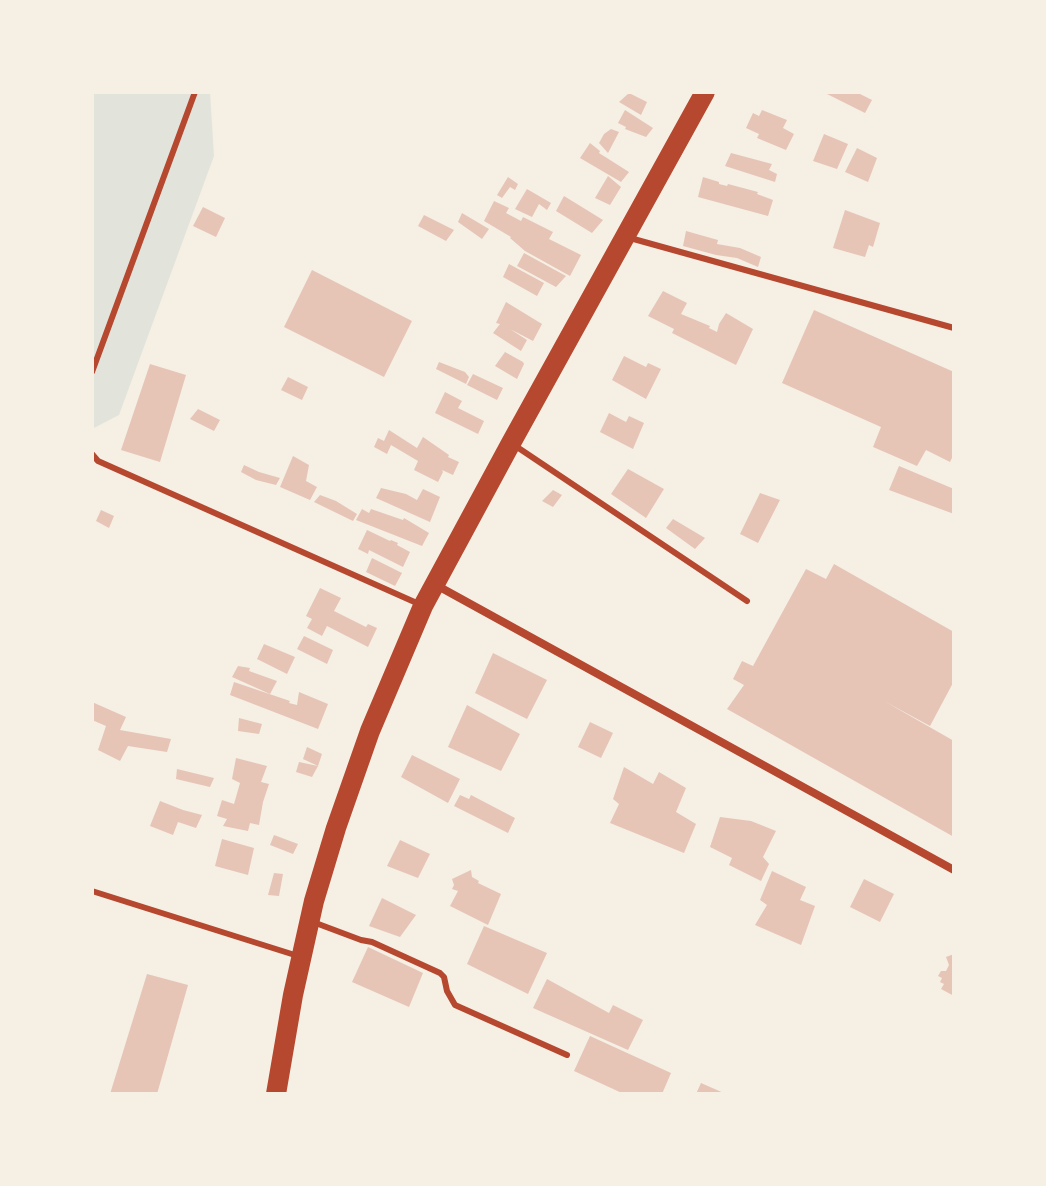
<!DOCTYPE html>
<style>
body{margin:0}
#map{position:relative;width:1046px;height:1186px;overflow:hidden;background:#f6efe4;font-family:"Fira Sans Condensed",sans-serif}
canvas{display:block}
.frame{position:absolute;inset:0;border:94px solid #f6efe4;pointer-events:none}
</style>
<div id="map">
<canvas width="1046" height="1186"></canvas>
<div class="frame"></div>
</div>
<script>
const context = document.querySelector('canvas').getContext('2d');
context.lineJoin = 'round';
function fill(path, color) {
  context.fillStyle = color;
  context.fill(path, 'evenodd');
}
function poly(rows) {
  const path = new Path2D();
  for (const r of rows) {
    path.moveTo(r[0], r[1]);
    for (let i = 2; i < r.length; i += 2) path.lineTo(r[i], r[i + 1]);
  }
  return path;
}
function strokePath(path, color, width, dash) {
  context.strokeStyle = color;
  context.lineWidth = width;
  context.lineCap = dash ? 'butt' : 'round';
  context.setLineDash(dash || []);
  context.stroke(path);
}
fill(poly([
 [92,92,210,92,214,156,119,415,92,429]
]), '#e2e4dc');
fill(poly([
 [823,92,856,92,872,100,865,113],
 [629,93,647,102,641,115,619,102],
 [625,110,653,128,646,137,625,129,626,127,618,123],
 [762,110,787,120,783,128,794,134,786,150,757,138,759,134,746,128,753,113,759,116],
 [611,129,619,132,608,153,599,143,604,134],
 [824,134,848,144,837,169,813,161],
 [590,143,600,151,599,153,629,172,621,182,580,158],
 [857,148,877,158,868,182,845,172],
 [731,153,772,164,769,170,777,174,775,182,725,166],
 [608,176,621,187,610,205,595,198],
 [508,177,518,184,515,190,510,187,502,198,497,195],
 [703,177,719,182,719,184,727,186,728,184,758,192,757,194,773,200,768,216,698,197],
 [527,189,551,203,547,210,539,204,532,217,515,209],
 [564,196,603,220,592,233,556,211],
 [494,201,509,208,506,213,521,221,523,217,553,232,549,239,581,255,570,276,525,251,510,238,511,237,484,221],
 [203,207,225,218,216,237,193,226],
 [845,210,880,223,873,247,869,245,865,257,833,248],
 [462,213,489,229,482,239,458,222],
 [424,215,454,230,446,241,418,226],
 [686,231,718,240,717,244,740,248,761,257,758,267,737,258,716,255,683,246],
 [524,253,566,276,556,287,517,266],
 [509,264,544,283,537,296,503,277],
 [312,270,412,321,384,377,284,327],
 [663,291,687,303,681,314,710,326,709,328,717,332,719,324,726,313,753,329,736,365,672,333,674,329,648,316],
 [506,302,542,324,533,341,510,329,527,340,521,351,493,333,500,324,496,323],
 [814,310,954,372,954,454,950,462,926,450,917,466,873,447,881,427,782,383],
 [505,352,523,362,524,364,517,379,495,366],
 [624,356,646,367,648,363,661,369,646,399,612,380],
 [439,362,465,372,469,377,466,384,436,369],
 [150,364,186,375,160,462,121,450],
 [473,374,503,388,497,400,467,385],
 [288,377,308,387,302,400,281,390],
 [445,392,462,401,458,408,484,421,478,434,435,413],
 [198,409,220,420,214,431,190,419],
 [609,413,626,422,629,416,644,423,633,449,600,432],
 [389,430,417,448,423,437,449,455,448,457,459,462,453,475,442,470,443,472,438,482,414,470,418,461,391,445,387,454,374,447,378,438,384,441],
 [293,456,309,465,306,481,317,487,310,500,280,487],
 [244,465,259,472,280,478,276,485,256,480,241,472],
 [899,466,954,489,954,514,889,490],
 [628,469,664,489,646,518,611,494],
 [381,488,406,494,417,500,423,489,440,497,430,522,376,498],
 [553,490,562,495,553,507,542,501],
 [760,493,780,500,758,543,740,534],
 [320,495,336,501,357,514,353,521,314,502],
 [362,509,369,513,371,509,403,520,404,518,429,533,422,546,356,520],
 [101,510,114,516,109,528,96,521],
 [673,519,705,538,695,549,666,528],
 [367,530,390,541,391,540,398,543,397,545,410,552,403,567,369,550,368,554,358,549],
 [372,558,402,573,395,586,366,572],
 [834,564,954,632,954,681,930,726,884,701,954,741,954,837,727,709,744,685,733,679,742,661,753,666,806,569,826,579],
 [320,588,341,598,334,611,366,627,368,624,377,628,368,647,327,626,322,636,307,628,312,619,306,616],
 [304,636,333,650,327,664,297,649],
 [264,644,295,657,287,674,257,659],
 [493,653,547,680,527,719,475,693],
 [238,666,250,668,249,671,277,681,270,694,232,677],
 [234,682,290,701,289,703,297,705,299,692,328,704,318,729,230,695],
 [92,702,126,717,120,730,171,739,167,752,128,746,120,761,98,750,106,726,92,720],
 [467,705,520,734,501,771,448,747],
 [239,718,262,724,259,734,238,731],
 [590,722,613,733,601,758,578,747],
 [307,747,322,754,318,766,303,759],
 [412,755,460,779,448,803,401,777],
 [236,758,267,766,261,782,269,784,263,802,259,825,250,823,248,831,223,826,227,819,217,816,222,800,234,804,240,783,232,779],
 [299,762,318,766,312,777,296,772],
 [624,767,653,784,659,772,686,788,676,812,696,824,684,853,610,823,619,804,613,799],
 [177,769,214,778,210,787,176,779],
 [460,795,469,799,471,795,515,818,508,833,454,806],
 [160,801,183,810,202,815,196,828,178,822,173,835,150,826],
 [720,817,751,821,776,831,763,857,769,864,761,881,729,865,732,858,710,847],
 [274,835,298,844,293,854,270,845],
 [222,839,254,848,248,875,215,866],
 [400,840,430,854,418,878,387,866],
 [471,870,472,877,479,881,478,883,501,894,488,925,450,906,458,891,452,889,454,885,452,879],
 [772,871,806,887,800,900,815,906,801,945,755,925,767,905,760,900],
 [274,873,283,874,279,896,268,895],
 [864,879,894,894,880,922,850,907],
 [382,898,416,915,400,937,369,926],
 [484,926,547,953,528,994,467,964],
 [368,947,423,973,409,1007,352,982],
 [954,954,954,996,941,989,944,984,940,982,942,978,938,976,941,971,946,971,949,965,946,957],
 [147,974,188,985,157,1094,110,1094],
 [547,979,609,1013,613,1005,643,1020,628,1050,533,1008],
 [590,1036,671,1073,662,1094,624,1094,574,1071],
 [701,1083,726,1094,696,1094]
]), '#e6c5b7');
strokePath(poly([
 [630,238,954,328],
 [92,372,195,92],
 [514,445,747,601],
 [92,454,98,461,419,604],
 [92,891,298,956],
 [313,922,361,940,372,942,440,973,444,977,447,991,455,1005,567,1055]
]), '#b5482f', 6);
strokePath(poly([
 [436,585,954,870]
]), '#b5482f', 8);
strokePath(poly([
 [276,1094,293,995,314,901,336,828,370,731,423,606,511,443,705,92]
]), '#b5482f', 20);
</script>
